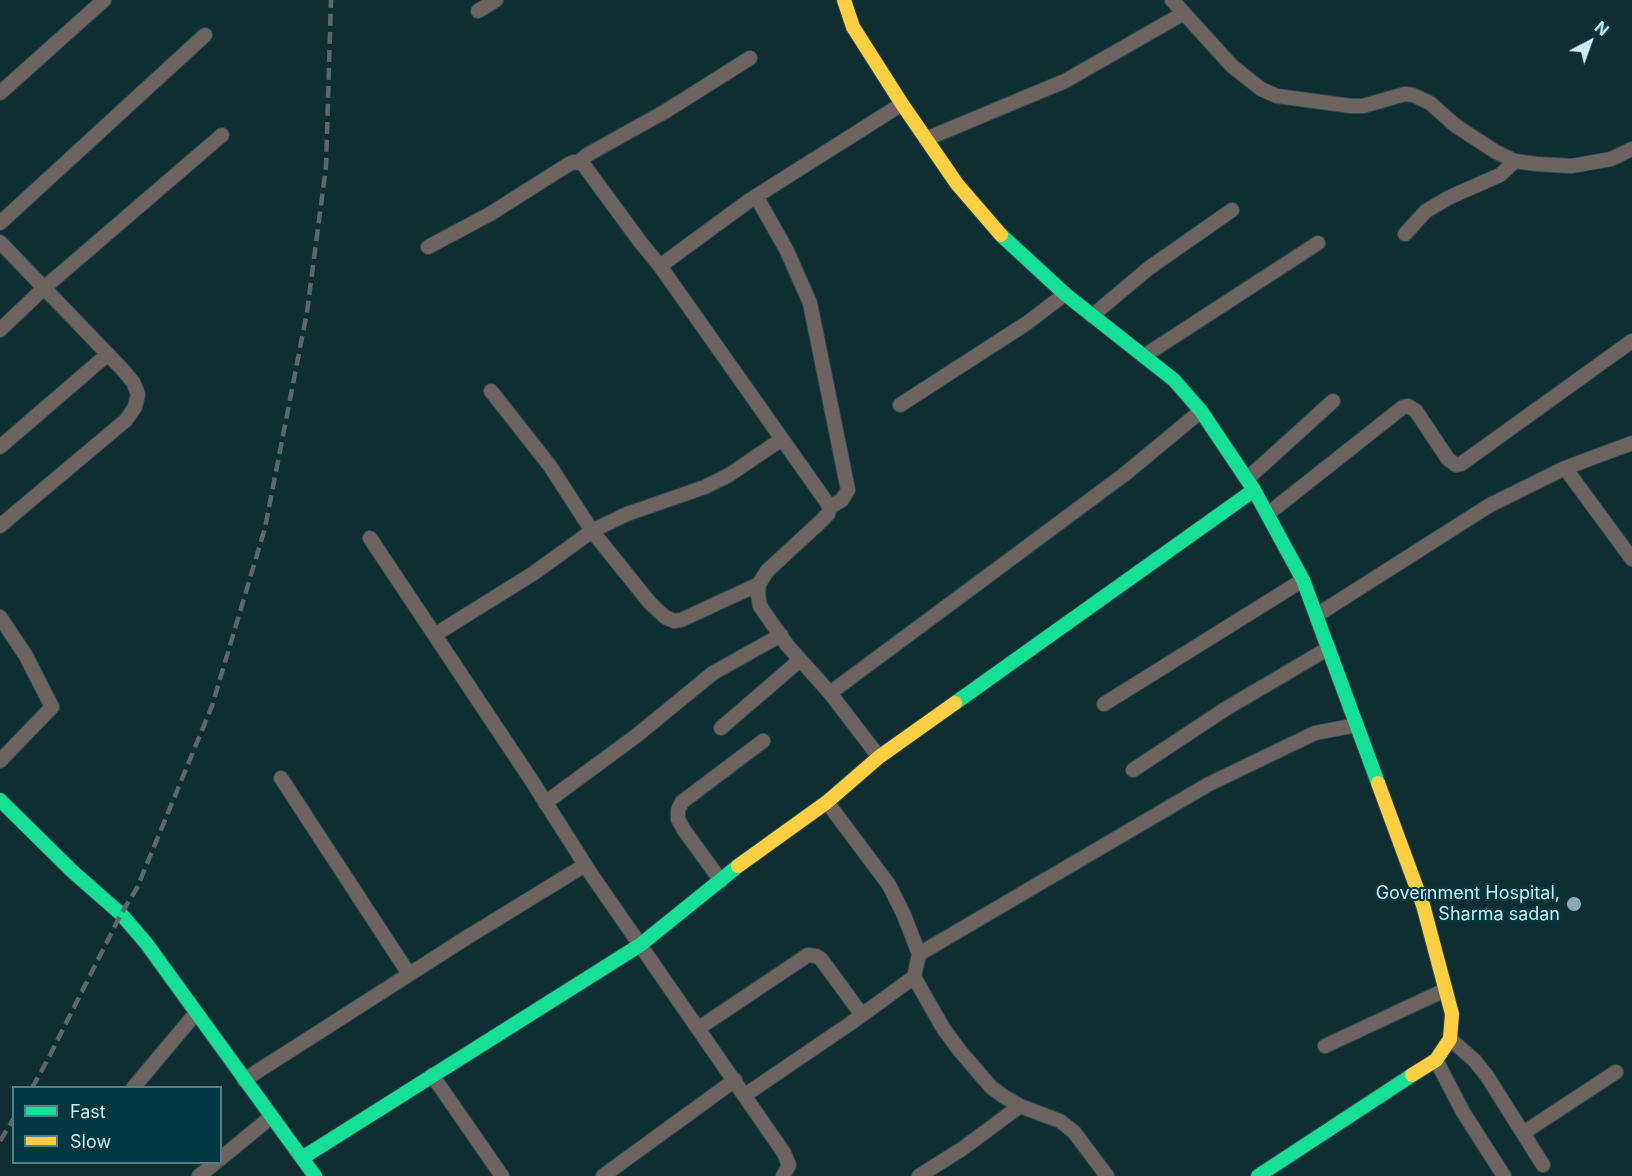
<!DOCTYPE html>
<style>
body{margin:0}
#map{position:relative;width:1632px;height:1176px;overflow:hidden;background:#0f2e32;font-family:Inter,sans-serif}
canvas{display:block}
.legend{position:absolute;left:12px;top:1086px;width:210px;height:78px;box-sizing:border-box;background:#003841;border:2px solid #528088;margin:0;padding:8px 10px;list-style:none;font-size:18px;color:#ccecf3}
.legend li{display:flex;align-items:center;gap:12px;height:30px}
.legend b{width:30px;border:2px solid #528088}
.north{position:absolute;left:1560px;top:12px;width:60px;height:60px;-webkit-text-stroke:4px #003841;paint-order:stroke;rotate:41deg;font-size:16px;font-weight:700;line-height:24px;text-align:center;color:#ccecf3}
.north::after{content:'';display:block;margin:auto;width:21px;height:27px;background:#ccecf3;clip-path:polygon(50% 0,100% 100%,50% 72%,0 100%)}
</style>
<div id="map">
<canvas width="1632" height="1176"></canvas>
<ul class="legend">
<li><b style="height:8px;background:#16e098"></b>Fast</li>
<li><b style="height:8px;background:#ffcf43"></b>Slow</li>
</ul>
<div class="north">N</div>
</div>
<script>
const context = document.querySelector('canvas').getContext('2d');
context.lineJoin = 'round';
function poly(rows) {
  const path = new Path2D();
  for (const r of rows) {
    path.moveTo(r[0], r[1]);
    for (let i = 2; i < r.length; i += 2) path.lineTo(r[i], r[i + 1]);
  }
  return path;
}
function strokePath(path, color, width, dash) {
  context.strokeStyle = color;
  context.lineWidth = width;
  context.lineCap = dash ? 'butt' : 'round';
  context.setLineDash(dash || []);
  context.stroke(path);
}
function label(font, color, halo, rows, align = 'center') {
  context.font = font + ' Inter,sans-serif';
  context.lineWidth = 4.5;
  context.setLineDash([]);
  context.textBaseline = 'middle';
  context.strokeStyle = halo;
  context.fillStyle = color;
  for (const [text, x, y, turn = 0] of rows) {
    context.save();
    context.translate(x, y);
    context.rotate((+turn || 0) * Math.PI / 180);
    context.textAlign = isNaN(turn) ? turn : align;
    if (halo) context.strokeText(text, 0, 0);
    context.fillText(text, 0, 0);
    context.restore();
  }
}
const street = poly([
 [1172,0,1232,66,1261,89,1277,96,1351,106,1363,106,1405,94,1413,95,1430,103,1456,126,1496,152,1515,161,1536,164,1572,166,1611,159,1632,149],
 [478,11,496,0],
 [0,93,104,0],
 [926,139,1065,81,1184,13],
 [579,162,587,155,666,111,750,58],
 [756,196,787,251,810,303,848,490,842,500,830,507,828,514,818,524,767,571,759,584,758,594,760,606,787,645,830,693,879,757],
 [0,223,205,35],
 [1405,234,1426,211,1450,197,1500,175,1515,161],
 [0,242,123,370,133,382,138,394,135,407,126,420,0,526],
 [428,247,490,214,569,164,574,162,583,164,641,243,660,266,830,507],
 [660,266,750,200,902,104],
 [1092,316,1149,268,1232,210],
 [0,330,44,288,222,135],
 [1144,356,1318,243],
 [491,391,550,466,592,531,650,603,665,617,674,621,681,620,759,584],
 [900,405,1027,323,1065,294],
 [0,447,108,354],
 [1565,468,1632,559],
 [1247,479,1333,401],
 [1269,513,1403,407,1408,406,1416,411,1448,459,1456,465,1461,464,1632,341],
 [370,538,530,778,591,874,784,1153,789,1165,783,1176],
 [1317,615,1490,505,1565,468,1632,443],
 [0,617,26,656,52,707,0,761],
 [436,634,534,573,592,531,627,514,705,487,729,475,782,439],
 [830,693,1125,474,1201,411],
 [1104,704,1303,580],
 [721,728,800,660],
 [1133,770,1227,708,1329,648],
 [281,778,409,974],
 [827,802,889,885,904,915,919,954,914,977,943,1028,960,1051,991,1087,1003,1096,1020,1106,1060,1121,1074,1132,1107,1176],
 [545,803,636,736,713,673,781,635],
 [721,881,684,830,678,819,678,810,682,802,763,741],
 [919,954,1209,784,1315,733,1357,725],
 [699,1028,808,955,816,956,821,959,862,1015],
 [1450,1039,1474,1060,1487,1076,1543,1165],
 [1325,1046,1445,990],
 [1436,1060,1463,1112,1504,1176],
 [432,1075,502,1176],
 [244,1080,466,938,585,865],
 [133,1088,196,1013],
 [745,1095,851,1023,914,977],
 [1523,1133,1616,1072],
 [220,1159,271,1117],
 [199,1176,216,1162],
 [603,1176,735,1080],
 [919,1176,962,1149,1020,1106]
]);
const fast = poly([
 [1001,235,1065,294,1174,380,1201,411,1254,490,1303,580,1378,783],
 [955,703,1254,490],
 [0,800,72,871,121,914,146,943,315,1176],
 [302,1158,640,945,738,866],
 [1258,1176,1412,1075]
]);
const slow = poly([
 [844,0,853,27,902,104,957,184,1001,235],
 [1378,783,1423,905,1452,1014,1450,1039,1436,1060,1412,1075],
 [738,866,827,802,879,757,955,703]
]);
strokePath(street, '#304a4e', 16);
strokePath(fast, '#304a4e', 16);
strokePath(slow, '#304a4e', 16);
strokePath(street, '#6d6461', 14);
strokePath(fast, '#16e098', 14);
strokePath(slow, '#ffcf43', 14);
strokePath(poly([
 [32,1088,48,1059,121,914,137,888,212,706,265,528,307,312,326,167,331,0],
 [0,1141,14,1118]
]), '#5d6668', 4.5, [12, 6]);
for (const [x, y, r, color] of [
 [1574,904,8,"#8aaaaf"]
]) {
  const dot = new Path2D();
  dot.arc(x, y, r, 0, 2 * Math.PI);
  context.fillStyle = color;
  context.fill(dot);
  strokePath(dot, '#003841', 2);
}
label('18px', '#ccecf3', '#003841', [
 ["Government Hospital,",1560,894],
 ["Sharma sadan",1560,915]
], 'right');
</script>
